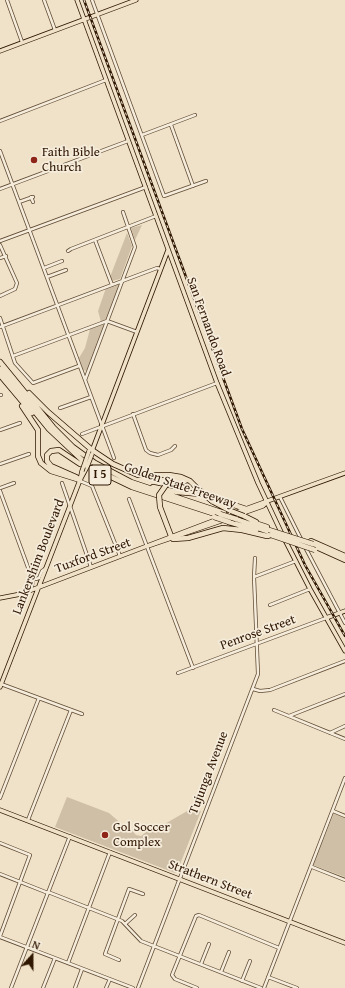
<!DOCTYPE html>
<style>
body{margin:0}
#map{position:relative;width:345px;height:988px;overflow:hidden;background:#efe2c8;font-family:"Gentium Book Plus",serif}
canvas{display:block}
.north{position:absolute;left:12px;top:936px;width:40px;height:40px;-webkit-text-stroke:3px #f5ecdb;paint-order:stroke;rotate:21deg;font-size:11px;font-weight:700;line-height:16px;text-align:center;color:#2f1600}
.north::after{content:'';display:block;margin:auto;width:14px;height:18px;background:#2f1600;clip-path:polygon(50% 0,100% 100%,50% 72%,0 100%)}
</style>
<div id="map">
<canvas width="345" height="988"></canvas>
<div class="north">N</div>
</div>
<script>
const context = document.querySelector('canvas').getContext('2d');
context.lineJoin = 'round';
function fill(path, color) {
  context.fillStyle = color;
  context.fill(path, 'evenodd');
}
function poly(rows) {
  const path = new Path2D();
  for (const r of rows) {
    path.moveTo(r[0], r[1]);
    for (let i = 2; i < r.length; i += 2) path.lineTo(r[i], r[i + 1]);
  }
  return path;
}
function strokePath(path, color, width, dash) {
  context.strokeStyle = color;
  context.lineWidth = width;
  context.lineCap = dash ? 'butt' : 'round';
  context.setLineDash(dash || []);
  context.stroke(path);
}
function label(font, color, halo, rows, align = 'center') {
  context.font = font + ' "Gentium Book Plus",serif';
  context.lineWidth = 3.5;
  context.setLineDash([]);
  context.textBaseline = 'middle';
  context.strokeStyle = halo;
  context.fillStyle = color;
  for (const [text, x, y, turn = 0] of rows) {
    context.save();
    context.translate(x, y);
    context.rotate((+turn || 0) * Math.PI / 180);
    context.textAlign = isNaN(turn) ? turn : align;
    if (halo) context.strokeText(text, 0, 0);
    context.fillText(text, 0, 0);
    context.restore();
  }
}
fill(poly([
 [142,225,135,240,131,228],
 [127,233,132,246,120,279,112,281,110,277],
 [118,284,119,286,106,320,101,322,98,311,106,288],
 [102,324,104,326,87,371,83,370,79,358,85,348,90,329],
 [67,797,109,813,123,825,128,826,136,835,141,836,150,829,156,829,189,810,201,811,177,872,175,873,55,827],
 [334,813,345,817,345,877,313,865]
]), '#cebfa6');
const minor = poly([
 [7,0,22,42],
 [44,0,55,30],
 [92,0,164,196,206,181],
 [0,121,106,80],
 [171,125,193,186],
 [142,135,195,115],
 [0,151,114,458],
 [0,189,128,141],
 [31,197,33,202],
 [19,202,33,197],
 [95,240,112,285],
 [0,241,146,187],
 [0,245,17,283,15,289,0,296],
 [68,251,71,249,156,216],
 [0,258,6,256],
 [44,268,62,261],
 [47,277,66,270],
 [0,318,15,363,33,383,79,366],
 [0,327,141,274,157,268,160,269],
 [13,356,107,321,137,332],
 [85,380,135,247,123,212],
 [0,395,1,395],
 [60,408,91,397],
 [133,414,146,450,150,453,158,455,171,450,175,446],
 [0,430,20,423],
 [82,434,217,383],
 [0,464,29,454],
 [80,481,92,486,120,556],
 [62,483,91,567],
 [0,488,14,483],
 [0,491,33,581,31,589],
 [280,497,301,539],
 [129,499,193,668],
 [305,547,345,623],
 [32,577,36,579,39,578,42,571,46,568],
 [254,577,296,561],
 [270,605,310,589],
 [178,673,326,618],
 [1,684,82,714],
 [253,689,260,691,270,690,345,661],
 [274,710,345,739],
 [289,716,345,694],
 [330,733,345,726],
 [0,798,39,698],
 [333,811,345,816],
 [28,820,71,710],
 [0,843,30,855,0,936],
 [312,867,345,880],
 [0,874,48,893],
 [48,892,122,921,141,941,261,988],
 [125,924,135,915],
 [0,937,133,988],
 [119,960,105,954,129,889,143,894],
 [68,963,110,852],
 [201,964,209,944],
 [221,972,229,952],
 [268,977,297,988],
 [242,981,250,961],
 [11,988,70,836],
 [43,988,55,958],
 [75,988,82,969],
 [106,988,110,979],
 [138,988,258,674,254,577,255,558],
 [197,988,175,979,172,975,196,916,199,915,279,948],
 [264,988,345,778]
]);
const major = poly([
 [77,0,217,383,258,483,282,534],
 [0,51,136,0],
 [92,451,168,250],
 [80,480,87,467],
 [226,516,345,473],
 [232,517,263,506,266,503],
 [285,540,310,589,345,651],
 [148,546,224,520],
 [0,598,21,594,218,519],
 [326,618,345,611],
 [0,687,80,480,82,471],
 [0,810,345,943]
]);
const highway = poly([
 [0,362,53,427,73,447,95,463,131,482,224,513],
 [0,369,49,429,82,460,107,475,132,487,218,515],
 [0,375,32,413],
 [29,393,48,412,92,450,113,464,138,475,169,475,181,477,190,481,198,489],
 [22,406,38,430,38,456,41,463,51,471,80,480],
 [80,480,76,477,51,466,47,461,47,455,51,451,59,450,80,464,86,465],
 [166,485,176,480,185,481],
 [153,487,177,492,201,494,246,509],
 [212,501,231,511],
 [160,507,171,536,173,539,188,538,223,528,242,530,267,536,271,535],
 [244,516,256,522],
 [236,519,256,526],
 [229,522,256,530],
 [252,522,267,527],
 [252,526,270,532],
 [311,541,345,556],
 [314,546,345,560]
]);
strokePath(minor, '#5f4932', 4);
strokePath(major, '#2f1600', 5);
strokePath(highway, '#2f1600', 6);
strokePath(minor, '#f5ecdb', 2.5);
strokePath(major, '#efe2c8', 3.5);
strokePath(highway, '#efe2c8', 4.5);
const rail = poly([
 [84,0,242,429,305,565,345,636]
]);
strokePath(rail, '#2f1600', 2.5);
strokePath(rail, '#f5ecdb', 1, [3]);
const majorBridge = poly([
 [87,467,92,454],
 [82,471,89,451]
]);
const highwayBridge = poly([
 [198,489,212,501],
 [160,507,159,495,166,485],
 [231,511,244,516],
 [220,514,236,519],
 [214,517,229,522],
 [269,530,313,544],
 [271,535,315,550]
]);
strokePath(majorBridge, '#2f1600', 5, []);
strokePath(highwayBridge, '#2f1600', 6, []);
strokePath(majorBridge, '#efe2c8', 3.5);
strokePath(highwayBridge, '#efe2c8', 4.5);
for (const [x, y, r, color] of [
 [34,160,4,"#8f2418"],
 [105,835,4,"#8f2418"]
]) {
  const dot = new Path2D();
  dot.arc(x, y, r, 0, 2 * Math.PI);
  context.fillStyle = color;
  context.fill(dot);
  strokePath(dot, '#f5ecdb', 1.5);
}
for (const [x, y, w] of [
 [100,475,22]
]) {
  const box = new Path2D();
  box.roundRect(x - w / 2, y - 10, w, 20, 3);
  context.fillStyle = '#f5ecdb';
  context.fill(box);
  strokePath(box, '#2f1600', 1);
}
label('bold 12px', '#2f1600', null, [
 ["I 5",100,475]
]);
label('13px', '#2f1600', '#f5ecdb', [
 ["Faith Bible",42,153],
 ["Church",42,168],
 ["Gol Soccer",113,828],
 ["Complex",113,843]
], 'left');
label('13px', '#2f1600', '#f5ecdb', [
 ["San Fernando Road",208,327,70],
 ["Golden State Freeway",180,486,19],
 ["Tuxford Street",93,556,-20],
 ["Lankershim Boulevard",39,557,-69],
 ["Penrose Street",258,633,-20],
 ["Tujunga Avenue",209,773,-69],
 ["Strathern Street",210,880,21]
]);
</script>
